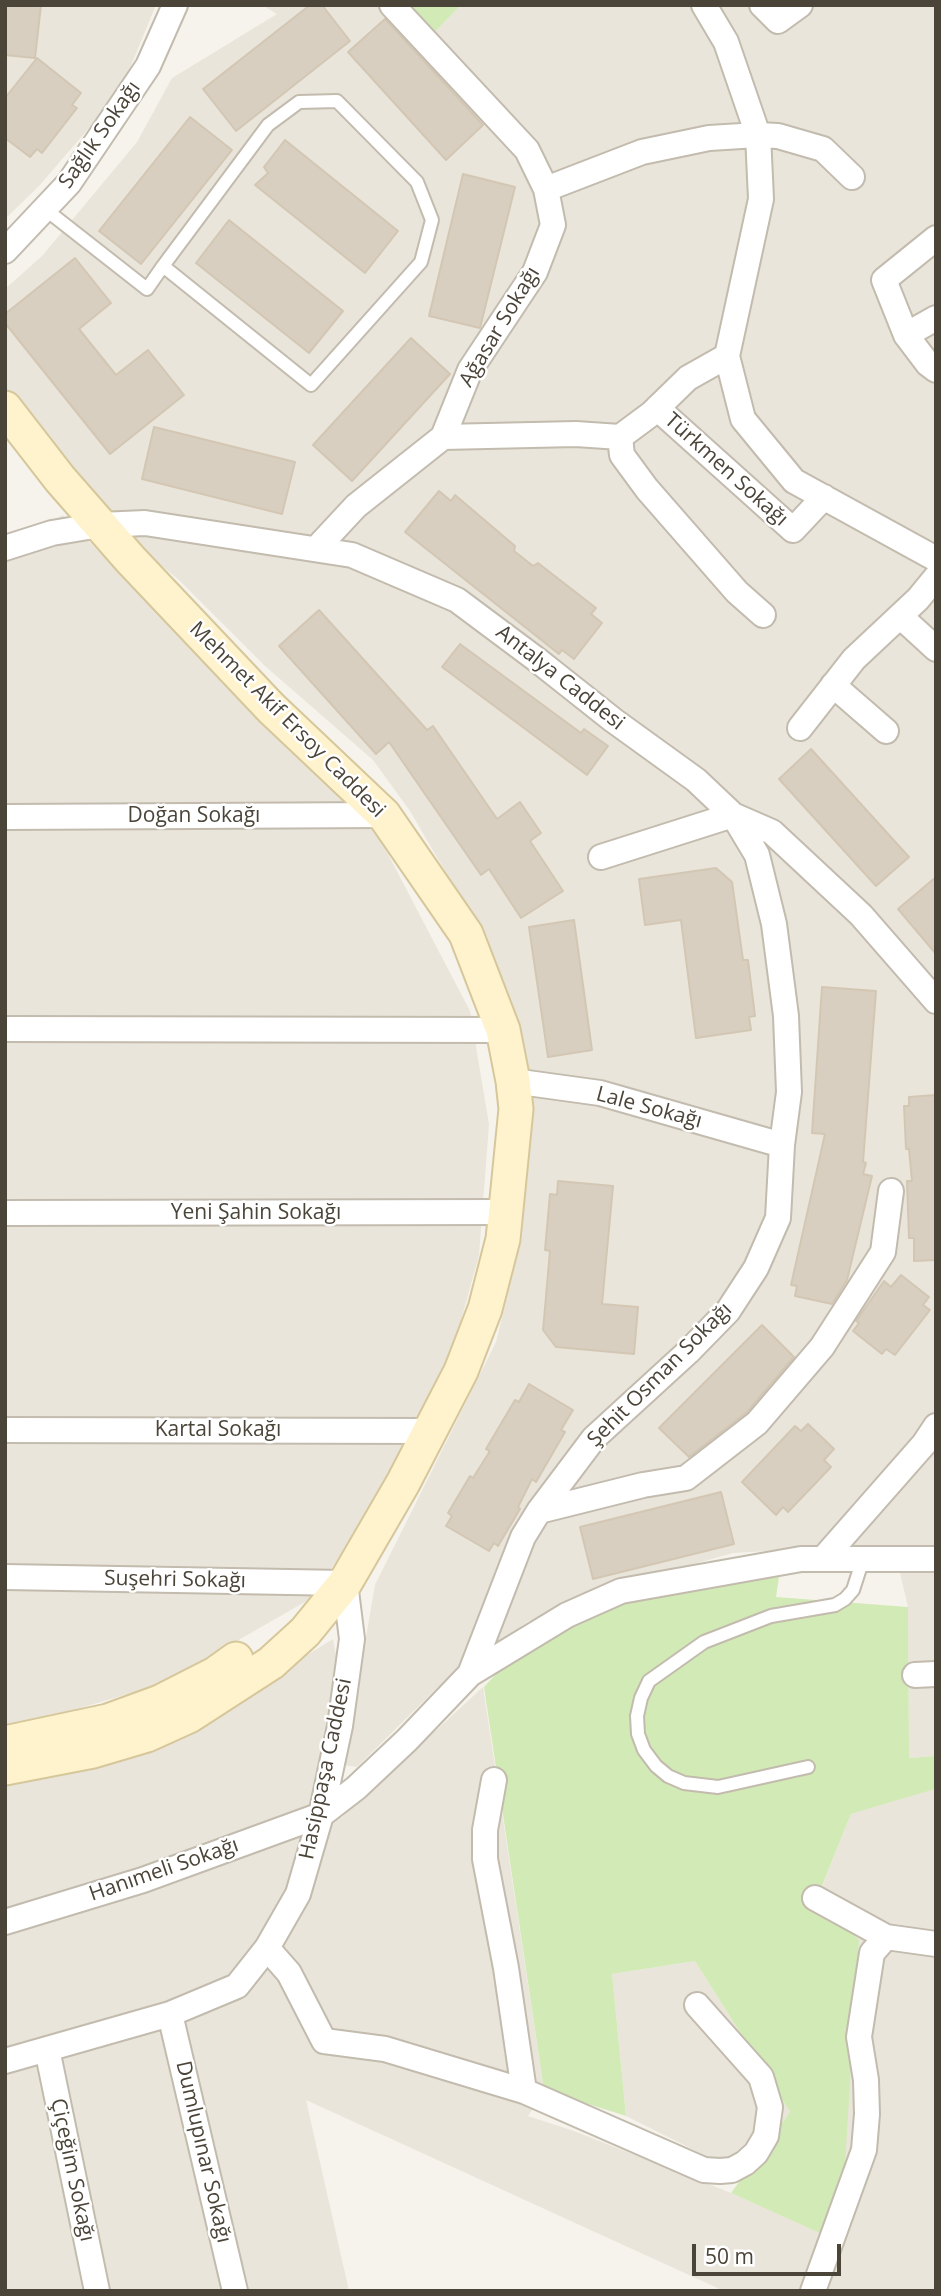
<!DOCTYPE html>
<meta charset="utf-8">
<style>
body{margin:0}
#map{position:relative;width:941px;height:2296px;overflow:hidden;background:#f6f3ec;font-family:"Open Sans",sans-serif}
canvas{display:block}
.frame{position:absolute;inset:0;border:7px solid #4b4439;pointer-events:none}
.scale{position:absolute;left:692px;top:2244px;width:149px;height:32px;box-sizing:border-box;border:4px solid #4b4439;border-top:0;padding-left:9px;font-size:21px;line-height:24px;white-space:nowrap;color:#4b4439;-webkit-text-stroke:5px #fff;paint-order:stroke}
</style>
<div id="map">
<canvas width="941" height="2296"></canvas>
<div class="frame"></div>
<div class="scale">50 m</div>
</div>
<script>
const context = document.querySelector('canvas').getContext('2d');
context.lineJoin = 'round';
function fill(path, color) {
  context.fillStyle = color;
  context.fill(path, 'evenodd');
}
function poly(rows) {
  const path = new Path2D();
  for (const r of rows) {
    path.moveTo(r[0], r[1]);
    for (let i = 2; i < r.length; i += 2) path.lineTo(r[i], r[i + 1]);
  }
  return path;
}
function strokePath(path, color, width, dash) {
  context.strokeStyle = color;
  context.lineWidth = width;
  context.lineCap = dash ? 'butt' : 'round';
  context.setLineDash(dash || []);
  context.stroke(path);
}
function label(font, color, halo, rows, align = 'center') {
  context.font = font + ' "Open Sans",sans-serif';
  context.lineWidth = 5;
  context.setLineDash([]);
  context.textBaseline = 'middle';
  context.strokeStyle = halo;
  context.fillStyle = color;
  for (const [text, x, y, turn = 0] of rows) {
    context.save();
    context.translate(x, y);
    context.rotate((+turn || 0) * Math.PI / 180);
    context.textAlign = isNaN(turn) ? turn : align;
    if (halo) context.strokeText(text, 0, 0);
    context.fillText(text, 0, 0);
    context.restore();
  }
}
fill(poly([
 [5,5,156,5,120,92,39,186,5,219],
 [262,5,378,5,419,48,461,5,936,5,936,1756,909,1758,908,1607,900,1573,787,1550,733,1553,609,1588,527,1622,437,1688,357,1767,344,1765,375,1585,496,1342,522,1237,529,1089,462,900,410,811,373,760,265,666,179,580,112,525,5,388,5,289,42,256,137,142,172,78,277,14],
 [63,515,379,837,470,1011,489,1124,479,1255,446,1375,358,1530,310,1599,162,1684,5,1730,5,543],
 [333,1639,341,1683,316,1785,341,1818,483,1687,544,2090,528,2116,574,2131,731,2193,839,2241,859,1941,822,1887,851,1814,934,1789,936,1776,936,2291,724,2291,306,2100,349,2291,5,2291,5,1782,276,1674],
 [695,1961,790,2112,744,2175,626,2116,612,1974]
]), '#eae5da');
fill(poly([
 [378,5,461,5,419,48],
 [779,1577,776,1597,908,1607,909,1758,936,1756,935,1789,851,1814,822,1886,859,1941,840,2242,731,2193,790,2112,695,1961,612,1974,626,2116,544,2090,484,1687,523,1645,613,1598]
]), '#d2eab5');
const building = poly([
 [5,5,41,5,35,58,5,55,5,5],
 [310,5,322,5,350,41,236,131,203,89,310,5],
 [385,19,483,125,446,160,348,52,385,19],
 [37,58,81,93,72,105,77,108,42,153,37,149,30,157,5,138,5,98,37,58],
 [190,117,232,150,141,264,99,231,190,117],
 [285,140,398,231,365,273,255,185,268,173,264,167,285,140],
 [463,174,515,187,480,328,429,316,463,174],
 [229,220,343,311,309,353,196,263,229,220],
 [75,258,111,303,79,329,116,375,148,350,184,395,110,454,5,323,5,314,75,258],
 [411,338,450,374,352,481,313,445,411,338],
 [154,427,295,462,282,514,142,479,154,427],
 [439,491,451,501,455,495,515,546,514,551,533,566,538,563,596,608,591,614,602,623,574,659,562,650,559,654,405,532,439,491],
 [319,610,427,730,433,726,497,819,520,802,541,833,530,841,563,891,521,918,489,869,481,875,389,742,376,754,279,646,319,610],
 [460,644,581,733,584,729,608,746,587,775,442,667,460,644],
 [811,749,909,857,876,886,779,779,811,749],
 [716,868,732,882,743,960,748,960,755,1016,749,1017,751,1030,696,1038,681,920,645,925,639,879,716,868],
 [936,877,936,954,898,909,936,877],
 [574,920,592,1050,548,1057,529,927,574,920],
 [822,987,876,991,863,1162,866,1163,863,1174,872,1176,847,1280,832,1304,795,1296,797,1286,791,1285,825,1134,812,1133,822,987],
 [936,1095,936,1260,914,1261,914,1238,909,1238,907,1181,912,1181,909,1149,906,1149,904,1106,909,1106,909,1097,936,1095],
 [558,1181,613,1186,602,1304,638,1307,634,1354,556,1347,543,1330,550,1251,545,1250,550,1194,557,1195,558,1181],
 [901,1275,929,1297,923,1305,930,1310,895,1355,886,1349,882,1354,853,1331,859,1323,856,1321,884,1281,891,1287,901,1275],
 [762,1325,794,1357,747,1412,689,1457,659,1428,762,1325],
 [529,1384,573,1410,561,1430,565,1432,536,1482,532,1479,518,1507,520,1509,498,1546,494,1543,489,1551,446,1526,452,1516,448,1513,470,1476,473,1478,490,1451,486,1449,515,1400,519,1402,529,1384],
 [808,1424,834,1449,824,1460,831,1467,788,1512,783,1507,776,1515,742,1482,795,1426,801,1431,808,1424],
 [721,1492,734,1544,593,1579,580,1527,721,1492]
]);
fill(building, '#d8cfc1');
strokePath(building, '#d3c7b4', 2);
const lane = poly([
 [45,209,147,289,163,266,268,125,299,102,337,101,417,182,432,220,421,262,311,385,163,266],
 [808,1767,718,1787,684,1783,668,1776,656,1766,644,1750,638,1734,637,1716,641,1698,649,1681,704,1642,771,1616,835,1605,845,1599,853,1590,863,1559]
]);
const street = poly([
 [392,5,527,150,546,189,553,225,535,272,470,370,443,437],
 [704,5,726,42,758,135,761,199,727,356,743,419,794,481,936,559],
 [762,5,778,21,800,5],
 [546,189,642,152,709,138,758,135,778,136,823,149,852,177],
 [936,238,884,280,906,335,928,364,936,370],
 [5,251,69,183,148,66,175,5],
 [906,335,936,318],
 [657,408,793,530,824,497],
 [443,437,576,434,620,437,651,414,688,378,727,356],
 [620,437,622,455,647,489,737,592,763,615],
 [5,548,52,533,100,525,145,523,352,555,457,600,536,659,613,720,696,780,733,815,772,832,861,915,936,1001],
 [316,549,356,506,443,437],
 [900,616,936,649],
 [833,685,886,731],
 [800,728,854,659,918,599,936,577],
 [5,817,384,815],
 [5,1029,503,1030],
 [513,1081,600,1093,782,1145],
 [5,1213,507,1212],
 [5,1430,430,1431],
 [539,1511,643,1485,686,1478,757,1423,822,1347,883,1252,891,1191],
 [823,1559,924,1444,936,1426],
 [5,1577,345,1583,352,1639,340,1726,321,1815,298,1894,267,1948,237,1986,170,2014,5,2061],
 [470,1674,523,1537,539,1511,594,1438,688,1352,728,1311,756,1268,778,1218,782,1145,789,1092,786,1016,774,924,757,855,733,815,601,857],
 [915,1675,936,1674],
 [494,1780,485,1830,485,1859,506,1968,524,2091],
 [815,1898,886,1937],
 [5,1922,143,1880,321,1815,356,1788,407,1740,470,1674,567,1615,621,1591,801,1559,936,1559],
 [267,1948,289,1973,324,2041,385,2049,524,2091,704,2170,720,2171,732,2170,745,2163,756,2153,766,2136,770,2107,761,2077,697,2005],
 [170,2014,235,2291],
 [47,2049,97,2291],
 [813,2291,864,2150,867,2114,866,2080,859,2037,872,1953,886,1937,936,1944]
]);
const secondary = poly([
 [5,408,60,479,130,559,271,708,384,815,466,934,503,1030,513,1081,516,1109,503,1239,485,1309,461,1371,403,1483,345,1583,305,1632,271,1663,189,1716,147,1735,93,1751,5,1768],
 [5,1743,108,1721,160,1702,215,1674,236,1659]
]);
strokePath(lane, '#c2bbae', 16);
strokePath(street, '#c2bbae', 28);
strokePath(secondary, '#d6c79b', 37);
strokePath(lane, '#fff', 12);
strokePath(street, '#fff', 24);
strokePath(secondary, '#fff3cd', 33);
label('21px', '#4b4439', '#fff', [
 ["Sağlık Sokağı",100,135,-55],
 ["Ağasar Sokağı",500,327,-59],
 ["Türkmen Sokağı",726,470,42],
 ["Antalya Caddesi",560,678,38],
 ["Mehmet Akif Ersoy Caddesi",287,720,45],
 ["Doğan Sokağı",194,816],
 ["Lale Sokağı",649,1108,15],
 ["Yeni Şahin Sokağı",256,1213],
 ["Şehit Osman Sokağı",660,1375,-45],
 ["Kartal Sokağı",218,1430],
 ["Suşehri Sokağı",175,1580,1],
 ["Hasippaşa Caddesi",326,1769,-78],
 ["Hanımeli Sokağı",164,1870,-19],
 ["Dumlupınar Sokağı",203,2152,77],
 ["Çiçeğim Sokağı",72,2170,78]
]);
</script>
